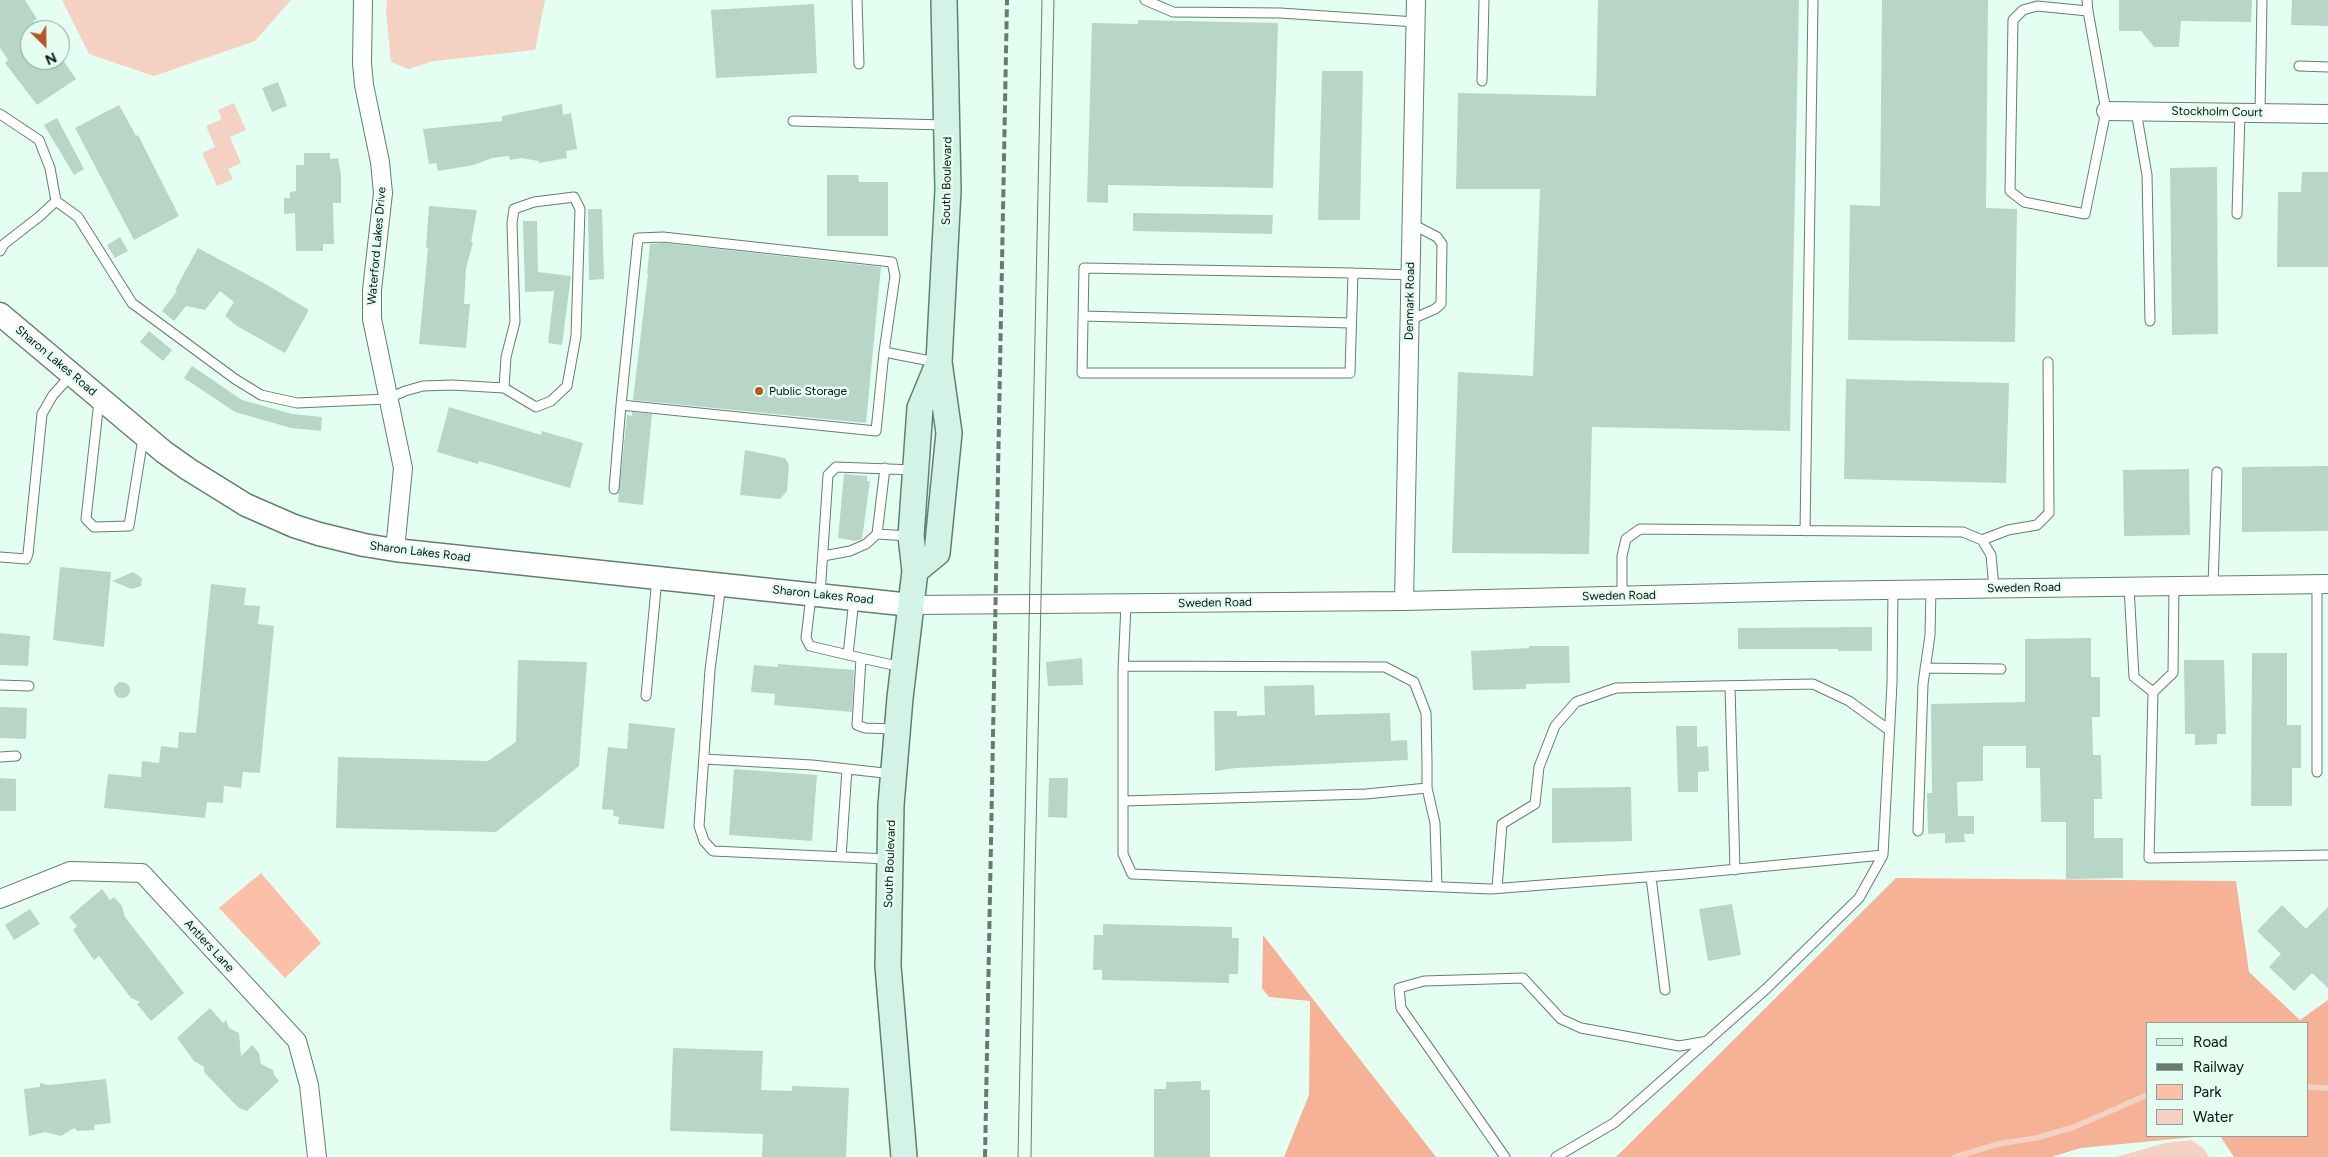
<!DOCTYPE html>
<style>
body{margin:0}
#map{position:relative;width:2328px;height:1157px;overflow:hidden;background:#e5fef2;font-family:Figtree,sans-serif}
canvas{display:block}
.legend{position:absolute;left:2146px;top:1022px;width:162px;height:115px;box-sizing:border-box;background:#e5fef2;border:1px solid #8da097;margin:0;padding:6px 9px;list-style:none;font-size:15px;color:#08130e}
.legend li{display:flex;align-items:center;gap:10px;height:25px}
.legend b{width:25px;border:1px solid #8da097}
.north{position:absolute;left:20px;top:20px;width:50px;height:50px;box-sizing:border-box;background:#e5fef2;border:1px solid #8da097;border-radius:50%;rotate:157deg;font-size:14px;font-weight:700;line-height:20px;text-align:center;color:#08130e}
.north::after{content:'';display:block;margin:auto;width:18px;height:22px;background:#ba5427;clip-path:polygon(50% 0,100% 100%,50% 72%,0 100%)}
</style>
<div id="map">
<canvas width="2328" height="1157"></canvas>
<ul class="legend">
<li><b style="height:6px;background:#d2f3e6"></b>Road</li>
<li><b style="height:6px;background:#697a72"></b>Railway</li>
<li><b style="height:14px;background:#fcc0a8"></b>Park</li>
<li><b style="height:14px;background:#f4d1c3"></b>Water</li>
</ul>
<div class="north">N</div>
</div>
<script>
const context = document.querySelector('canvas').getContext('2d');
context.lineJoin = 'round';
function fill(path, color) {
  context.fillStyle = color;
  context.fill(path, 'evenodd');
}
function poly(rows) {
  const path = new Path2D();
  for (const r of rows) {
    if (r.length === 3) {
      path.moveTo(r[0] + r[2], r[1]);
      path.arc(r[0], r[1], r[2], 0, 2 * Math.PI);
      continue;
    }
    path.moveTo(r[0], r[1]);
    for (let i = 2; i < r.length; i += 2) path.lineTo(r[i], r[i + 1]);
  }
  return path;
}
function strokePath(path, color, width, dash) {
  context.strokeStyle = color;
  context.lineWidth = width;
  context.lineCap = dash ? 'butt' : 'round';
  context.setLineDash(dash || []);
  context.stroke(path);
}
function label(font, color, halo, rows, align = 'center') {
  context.font = font + ' Figtree,sans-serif';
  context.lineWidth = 5;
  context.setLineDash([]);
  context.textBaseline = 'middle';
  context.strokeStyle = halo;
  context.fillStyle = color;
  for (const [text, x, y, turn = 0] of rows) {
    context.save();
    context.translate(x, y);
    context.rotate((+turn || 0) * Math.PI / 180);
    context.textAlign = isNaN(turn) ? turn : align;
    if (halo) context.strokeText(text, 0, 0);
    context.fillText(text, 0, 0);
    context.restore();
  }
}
fill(poly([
 [261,873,321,943,285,978,219,908]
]), '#fcc0a8');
fill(poly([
 [1896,878,2236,881,2249,972,2300,1020,2328,1000,2328,1157,2234,1157,2220,1136,2307,1136,2307,1023,2147,1023,2147,1136,2205,1136,2081,1148,2051,1157,1616,1157],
 [1263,935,1436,1157,1284,1157,1309,1095,1310,1001,1269,997,1262,988]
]), '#f5b297');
fill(poly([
 [62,0,291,0,255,41,154,76,89,54],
 [387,0,545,0,535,50,434,61,408,69,391,62,386,11],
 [234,103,246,130,230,137,241,163,228,169,233,179,217,186,202,153,215,147,206,126,222,119,218,110],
 [2191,1140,2203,1148,2209,1157,2116,1157,2165,1143]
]), '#f4d1c3');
strokePath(poly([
 [2307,1087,2328,1088],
 [1955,1157,1998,1144,2036,1138,2074,1127,2147,1095]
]), '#f4d1c3', 5.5);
fill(poly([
 [0,0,25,0,37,19,33,21,39,30,30,30,30,60,60,60,60,56,76,79,37,105,5,63,8,60,0,48],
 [1598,0,1799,0,1790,431,1592,427,1589,554,1452,553,1458,372,1533,376,1540,189,1456,189,1458,93,1596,96],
 [1882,0,1988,0,1986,208,2017,209,2015,342,1848,340,1850,205,1880,206],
 [2119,0,2252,0,2251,22,2181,21,2179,47,2154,47,2141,31,2119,31],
 [2292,0,2328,0,2328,26,2291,25],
 [814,4,817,73,716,78,711,10],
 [1138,20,1278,23,1273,188,1108,185,1108,203,1087,202,1092,23,1138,24],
 [1322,71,1363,71,1360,220,1318,220],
 [278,82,287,106,272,112,262,88],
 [562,104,563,115,571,113,577,149,566,151,567,158,539,163,538,161,521,158,510,160,509,156,492,158,474,165,438,171,436,163,429,164,423,129,502,121,502,116],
 [119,105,136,136,138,135,179,216,134,240,75,128],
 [57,118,84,169,74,175,44,125],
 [304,153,330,153,330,159,338,158,341,175,341,203,333,203,334,244,323,244,323,251,296,251,295,213,284,214,284,198,290,198,290,192,296,191,296,165,304,165],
 [2217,167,2218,334,2172,335,2170,168],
 [2302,172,2328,172,2328,267,2277,267,2278,192,2301,192],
 [827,175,858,175,859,182,888,182,888,236,827,236],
 [429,206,477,210,471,242,473,242,466,269,464,304,470,304,466,348,419,344,428,248,426,248],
 [588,209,602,209,604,279,589,280],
 [1133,213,1273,215,1272,234,1133,231],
 [523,221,537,221,538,272,571,276,562,345,548,343,554,291,525,292],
 [120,237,128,251,115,258,107,245],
 [663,243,881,267,866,423,633,400,648,274,647,274,650,244],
 [198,248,269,286,309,310,285,353,237,326,225,316,234,302,220,291,205,310,186,306,174,321,162,311,177,291,175,290],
 [149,331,172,350,163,361,140,342],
 [192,366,242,400,292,414,322,417,321,431,291,428,235,412,184,378],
 [1846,379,2009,383,2006,483,1844,479],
 [449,407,541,435,542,431,583,443,570,488,479,461,478,464,437,452],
 [632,412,652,414,643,505,618,502,627,415,632,416],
 [745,450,785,458,789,465,787,491,780,499,740,495],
 [2328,466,2328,531,2242,532,2242,467],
 [2189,469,2190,535,2124,536,2123,470],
 [844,474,867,476,867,481,870,481,862,539,856,541,838,538],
 [60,567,111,572,104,647,53,640],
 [133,572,142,578,141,586,132,589,112,581],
 [211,584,246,588,244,605,260,606,258,624,274,626,260,773,243,772,241,788,224,786,223,803,207,802,205,818,104,808,108,774,141,777,142,761,159,763,161,746,178,748,179,732,196,733],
 [1872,627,1872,651,1838,651,1838,649,1738,649,1738,628],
 [0,633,30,636,28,666,0,665],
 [2091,638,2091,677,2100,677,2100,717,2092,717,2093,755,2101,755,2102,799,2094,799,2094,838,2123,838,2123,878,2066,879,2066,822,2041,822,2040,768,2026,768,2026,746,1983,746,1983,781,1957,782,1958,816,1974,816,1974,834,1964,834,1965,842,1945,843,1945,833,1928,834,1927,793,1932,793,1931,704,2025,702,2025,639],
 [1529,646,1569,646,1570,683,1526,684,1526,689,1473,690,1471,651,1529,648],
 [2252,653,2287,653,2287,725,2301,725,2301,768,2292,768,2292,806,2251,806],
 [1082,658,1083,685,1048,686,1046,662],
 [518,660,587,662,579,766,496,832,336,828,338,757,488,761,516,742],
 [2184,660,2224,660,2226,734,2217,734,2217,744,2195,745,2195,734,2185,734],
 [778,664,854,670,852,712,774,705,775,694,751,692,754,665,778,667],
 [122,690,8],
 [1314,685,1315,715,1390,713,1391,741,1407,740,1408,760,1236,768,1215,771,1214,711,1237,711,1237,716,1265,715,1264,686],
 [0,707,27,708,26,739,0,738],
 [629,723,675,728,664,829,618,824,619,817,613,816,614,810,602,809,608,747,627,749],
 [1676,726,1697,726,1697,747,1708,746,1709,771,1698,772,1698,792,1678,792],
 [734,769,817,775,812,841,729,835],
 [0,778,16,779,16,811,0,811],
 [1049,778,1068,778,1067,818,1048,817],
 [1631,787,1632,841,1552,843,1552,788],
 [102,889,110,900,114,897,122,906,125,917,184,993,151,1021,137,1004,140,1002,131,998,99,956,94,960,73,930,77,926,69,917],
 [1732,904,1741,955,1708,961,1699,909],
 [2282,905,2306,929,2328,907,2328,988,2312,973,2294,991,2269,967,2281,954,2257,931],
 [30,909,40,924,14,940,5,925],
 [1103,924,1232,927,1232,938,1239,938,1238,974,1229,974,1229,983,1102,980,1102,970,1093,970,1094,935,1103,935],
 [210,1008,223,1023,226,1020,229,1028,239,1033,241,1056,252,1045,259,1053,261,1064,273,1070,274,1075,279,1081,247,1111,239,1108,229,1098,204,1072,204,1067,194,1061,177,1038],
 [673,1048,763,1051,761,1090,792,1091,792,1086,849,1088,846,1157,762,1157,763,1134,670,1131],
 [106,1079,111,1123,94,1125,95,1130,78,1131,74,1128,61,1136,45,1132,29,1136,24,1089,40,1087,40,1083,49,1085],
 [1201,1081,1201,1090,1210,1090,1210,1157,1154,1157,1154,1089,1166,1089,1166,1082]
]), '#b7d6c7');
const service = poly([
 [857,0,859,64],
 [1145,0,1173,12,1280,13,1416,22],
 [2087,0,2088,11],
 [2037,6,2088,11,2106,111,2085,214,2024,202,2010,191,2013,20,2023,10,2037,6],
 [2299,66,2328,67],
 [1482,81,1484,0],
 [2136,111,2147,175,2150,321],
 [2260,113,2262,0],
 [0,114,39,140,50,168,56,201,78,217,132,303,235,379,261,395,297,403,387,399,405,391,423,386,452,385,504,388,536,407,551,401,567,386,576,336,580,209,574,197,534,202,514,209,512,223,515,322,506,357,504,388],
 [793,121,945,125],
 [2237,214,2240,113],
 [0,251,4,244,40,216,56,201],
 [1353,273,1350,373,1082,373,1084,268,1353,273,1411,275],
 [1083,316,1351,323],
 [1410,320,1435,309,1441,304,1442,244,1437,237,1412,224],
 [884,352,895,276,892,262,663,237,638,238,621,405,876,431,884,352,936,362],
 [99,401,86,519,94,527,129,526,143,438],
 [614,489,621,405],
 [1805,531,1813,0],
 [877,534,909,536],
 [1982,540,2008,530,2037,525,2049,513,2048,362],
 [823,556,850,551,866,544,877,534,885,468],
 [0,557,26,559,28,554,42,414,53,395,72,374],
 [721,584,710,670,699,826,704,841,713,851,888,859],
 [2317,584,2317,772],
 [2213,585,2217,472],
 [2174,586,2173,673,2153,692,2149,858,2328,855],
 [2129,587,2134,677,2153,692],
 [820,595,828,475,836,467,915,470],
 [811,596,806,638,810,646,861,658,857,725,865,728,895,729],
 [1622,596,1622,556,1626,539,1640,529,1963,532,1982,540,1991,555,1994,588],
 [1126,604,1123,671,1123,854,1132,874,1491,889,1685,874,1883,855],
 [848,655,854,599],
 [861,658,902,667],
 [1925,668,2001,669],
 [0,685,29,686],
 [1730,686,1735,870],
 [646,696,657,578],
 [0,757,16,756],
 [704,759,812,765,893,774],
 [1427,788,1435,823,1437,886],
 [1123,801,1366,794,1427,788,1427,761,1426,713,1414,682,1385,667,1123,666],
 [1918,831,1923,684,1930,635,1931,589],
 [841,857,847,769],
 [1651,877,1665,990],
 [1497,888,1502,824,1535,804,1539,767,1555,726,1576,702,1616,688,1813,684,1849,701,1889,730],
 [1505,1157,1401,1008,1399,988,1424,981,1523,978,1561,1019,1581,1028,1679,1046,1708,1041],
 [1556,1157,1614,1123,1766,989,1859,898,1883,855,1892,683,1893,590]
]);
const minor = poly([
 [363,0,362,63,364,85,380,162,383,193,372,290,372,319,403,468,395,550],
 [2106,111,2328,114],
 [1404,601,1416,0],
 [911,605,1404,601,1810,591,2328,584],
 [0,899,70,871,142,873,297,1041,309,1085,317,1157]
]);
const tertiary = poly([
 [0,314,164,452,188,469,246,505,294,526,319,534,364,545,395,550,911,605]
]);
const secondary = poly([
 [915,571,937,553,949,433,939,362,948,190,944,0],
 [904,1157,888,966,891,805,900,698,915,571,911,536,920,408,939,362]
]);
strokePath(service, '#627f72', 11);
strokePath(minor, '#627f72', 20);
strokePath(tertiary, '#627f72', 25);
strokePath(secondary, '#627f72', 28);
strokePath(service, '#fff', 9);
strokePath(minor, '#fff', 18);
strokePath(tertiary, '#fff', 22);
strokePath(secondary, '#d2f3e6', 25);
strokePath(poly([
 [1018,1157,1042,0],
 [1031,1157,1035,877,1054,0]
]), '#697a72', 1);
strokePath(poly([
 [985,1157,1007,0]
]), '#697a72', 4, [8, 4]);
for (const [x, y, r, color] of [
 [759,391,5,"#ba5427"]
]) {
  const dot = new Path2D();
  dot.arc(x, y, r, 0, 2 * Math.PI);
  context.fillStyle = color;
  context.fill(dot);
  strokePath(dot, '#e5fef2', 2);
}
label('12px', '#08130e', '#e5fef2', [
 ["Stockholm Court",2217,112,1],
 ["South Boulevard",947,181,-89],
 ["Waterford Lakes Drive",377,246,-85],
 ["Denmark Road",1410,301,-89],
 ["Sharon Lakes Road",56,361,40],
 ["Sharon Lakes Road",420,552,7],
 ["Sweden Road",2024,588,-1],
 ["Sharon Lakes Road",823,595,6],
 ["Sweden Road",1619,596,-1],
 ["Sweden Road",1215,603,-1],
 ["South Boulevard",890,864,-88],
 ["Antlers Lane",209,946,47]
]);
label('12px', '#08130e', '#e5fef2', [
 ["Public Storage",769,391]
], 'left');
</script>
